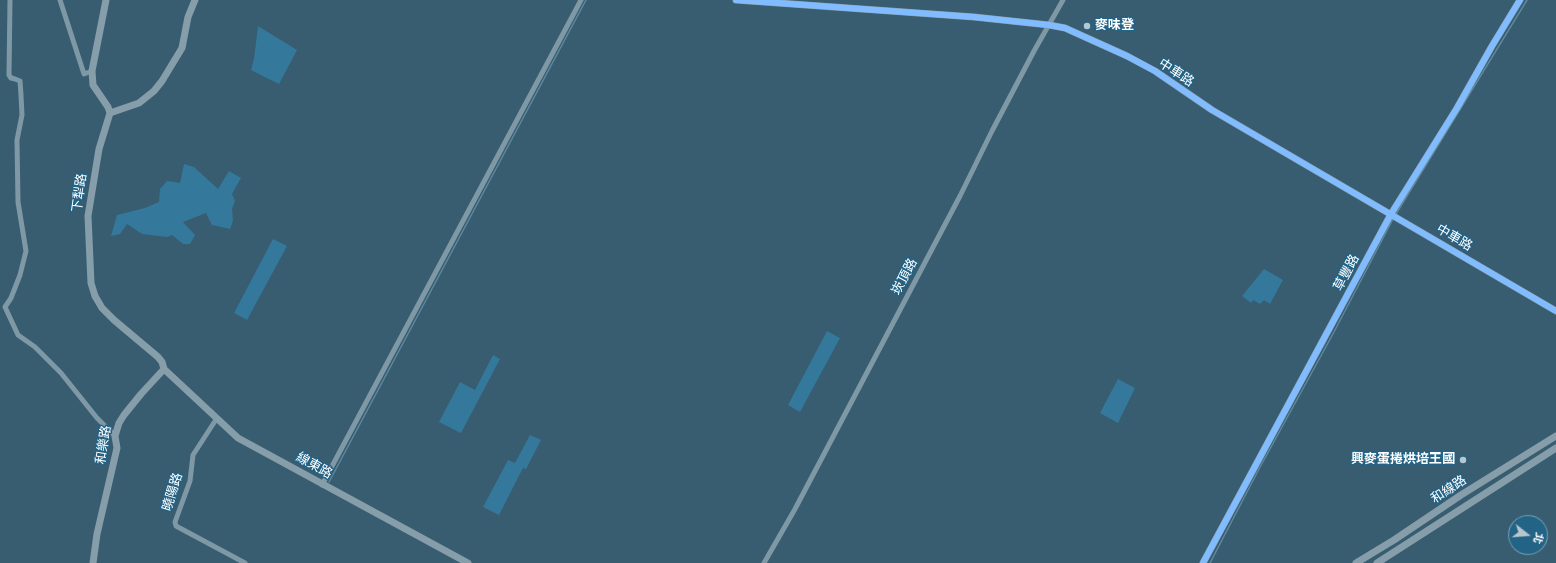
<!DOCTYPE html>
<meta charset="utf-8">
<style>
body{margin:0}
#map{position:relative;width:1556px;height:563px;overflow:hidden;background:#385c70;font-family:"DM Sans","Noto Sans TC",sans-serif}
canvas{display:block}
.north{position:absolute;left:1508px;top:515px;width:40px;height:40px;box-sizing:border-box;background:#226386;border:1px solid #7aa1b6;border-radius:50%;rotate:107deg;font-size:11px;font-weight:700;line-height:16px;text-align:center;color:#fff}
.north::after{content:'';display:block;margin:auto;width:14px;height:18px;background:#b9c6cd;clip-path:polygon(50% 0,100% 100%,50% 72%,0 100%)}
</style>
<div id="map">
<canvas width="1556" height="563"></canvas>
<div class="north">北</div>
</div>
<script>
const context = document.querySelector('canvas').getContext('2d');
context.lineJoin = 'round';
function fill(path, color) {
  context.fillStyle = color;
  context.fill(path, 'evenodd');
}
function poly(rows) {
  const path = new Path2D();
  for (const r of rows) {
    path.moveTo(r[0], r[1]);
    for (let i = 2; i < r.length; i += 2) path.lineTo(r[i], r[i + 1]);
  }
  return path;
}
function strokePath(path, color, width, dash) {
  context.strokeStyle = color;
  context.lineWidth = width;
  context.lineCap = dash ? 'butt' : 'round';
  context.setLineDash(dash || []);
  context.stroke(path);
}
function label(font, color, halo, rows, align = 'center') {
  context.font = font + ' "DM Sans","Noto Sans TC",sans-serif';
  context.lineWidth = 3;
  context.setLineDash([]);
  context.textBaseline = 'middle';
  context.strokeStyle = halo;
  context.fillStyle = color;
  for (const [text, x, y, turn = 0] of rows) {
    context.save();
    context.translate(x, y);
    context.rotate((+turn || 0) * Math.PI / 180);
    context.textAlign = isNaN(turn) ? turn : align;
    if (halo) context.strokeText(text, 0, 0);
    context.fillText(text, 0, 0);
    context.restore();
  }
}
fill(poly([
 [258,26,297,50,279,84,251,70,254,59],
 [184,164,194,167,218,189,229,171,241,178,232,194,235,201,232,209,233,221,230,229,212,225,206,213,183,222,195,235,190,244,183,244,172,235,167,237,142,234,127,224,120,234,111,236,117,215,145,208,159,202,160,189,167,181,180,183],
 [273,239,287,246,247,320,234,313],
 [1264,269,1283,280,1270,304,1264,300,1260,304,1253,300,1251,303,1242,296],
 [827,331,840,338,800,412,788,405],
 [493,355,500,359,461,433,439,422,460,382,475,390],
 [1118,379,1135,388,1118,423,1100,413],
 [530,435,541,440,526,469,523,468,499,515,483,507,508,460,515,463]
]), '#34799b');
strokePath(poly([
 [1396,214,1527,0],
 [329,482,586,0],
 [1210,563,1259,469,1334,332,1393,219]
]), '#5c899f', 1.5);
strokePath(poly([
 [10,0,9,75,11,78,15,79,20,81,21,95,22,115,17,140,18,202,26,251,20,275,11,298,5,307,18,335,35,347,61,373,97,418,115,436],
 [60,0,84,74,92,71],
 [217,418,193,455,190,481,175,522,176,526,245,563],
 [322,485,581,0],
 [764,563,795,509,960,196,992,131,1034,51,1063,0]
]), '#7f98a5', 5);
strokePath(poly([
 [106,0,92,71,93,85,108,107,110,113,99,149,88,216,91,283,95,296,102,308,114,320,158,357,162,362,164,369],
 [736,0,974,17,1049,25,1065,28,1127,56,1155,71,1212,110,1556,311],
 [110,113,139,103,154,91,162,81,182,48,188,17,195,0],
 [164,369,238,438,468,563],
 [93,563,97,534,117,448,115,436,119,423,124,415,141,394,164,369],
 [1203,563,1391,214,1457,108,1492,46,1520,0],
 [1356,563,1394,540,1461,495,1556,436],
 [1377,563,1556,448]
]), '#869daa', 7);
strokePath(poly([
 [736,0,974,17,1049,25,1065,28,1127,56,1155,71,1212,110,1556,311],
 [1203,563,1391,214,1457,108,1492,46,1520,0]
]), '#80bcff', 6);
for (const [x, y, r, color] of [
 [1087,26,4,"#b9c6cd"],
 [1463,460,4,"#b9c6cd"]
]) {
  const dot = new Path2D();
  dot.arc(x, y, r, 0, 2 * Math.PI);
  context.fillStyle = color;
  context.fill(dot);
  strokePath(dot, '#226386', 1.5);
}
label('bold 13px', '#fff', '#226386', [
 ["麥味登",1095,26],
 ["興麥蛋捲烘培王國",1455,460,"right"]
], 'left');
label('13px', '#fff', '#226386', [
 ["中車路",1176,73,33],
 ["下犁路",80,193,-82],
 ["中車路",1454,238,30],
 ["草豐路",1347,273,-62],
 ["崁頂路",905,277,-62],
 ["和樂路",104,445,-81],
 ["線東路",314,466,29],
 ["和線路",1449,490,-33],
 ["曉陽路",173,492,-73]
]);
</script>
